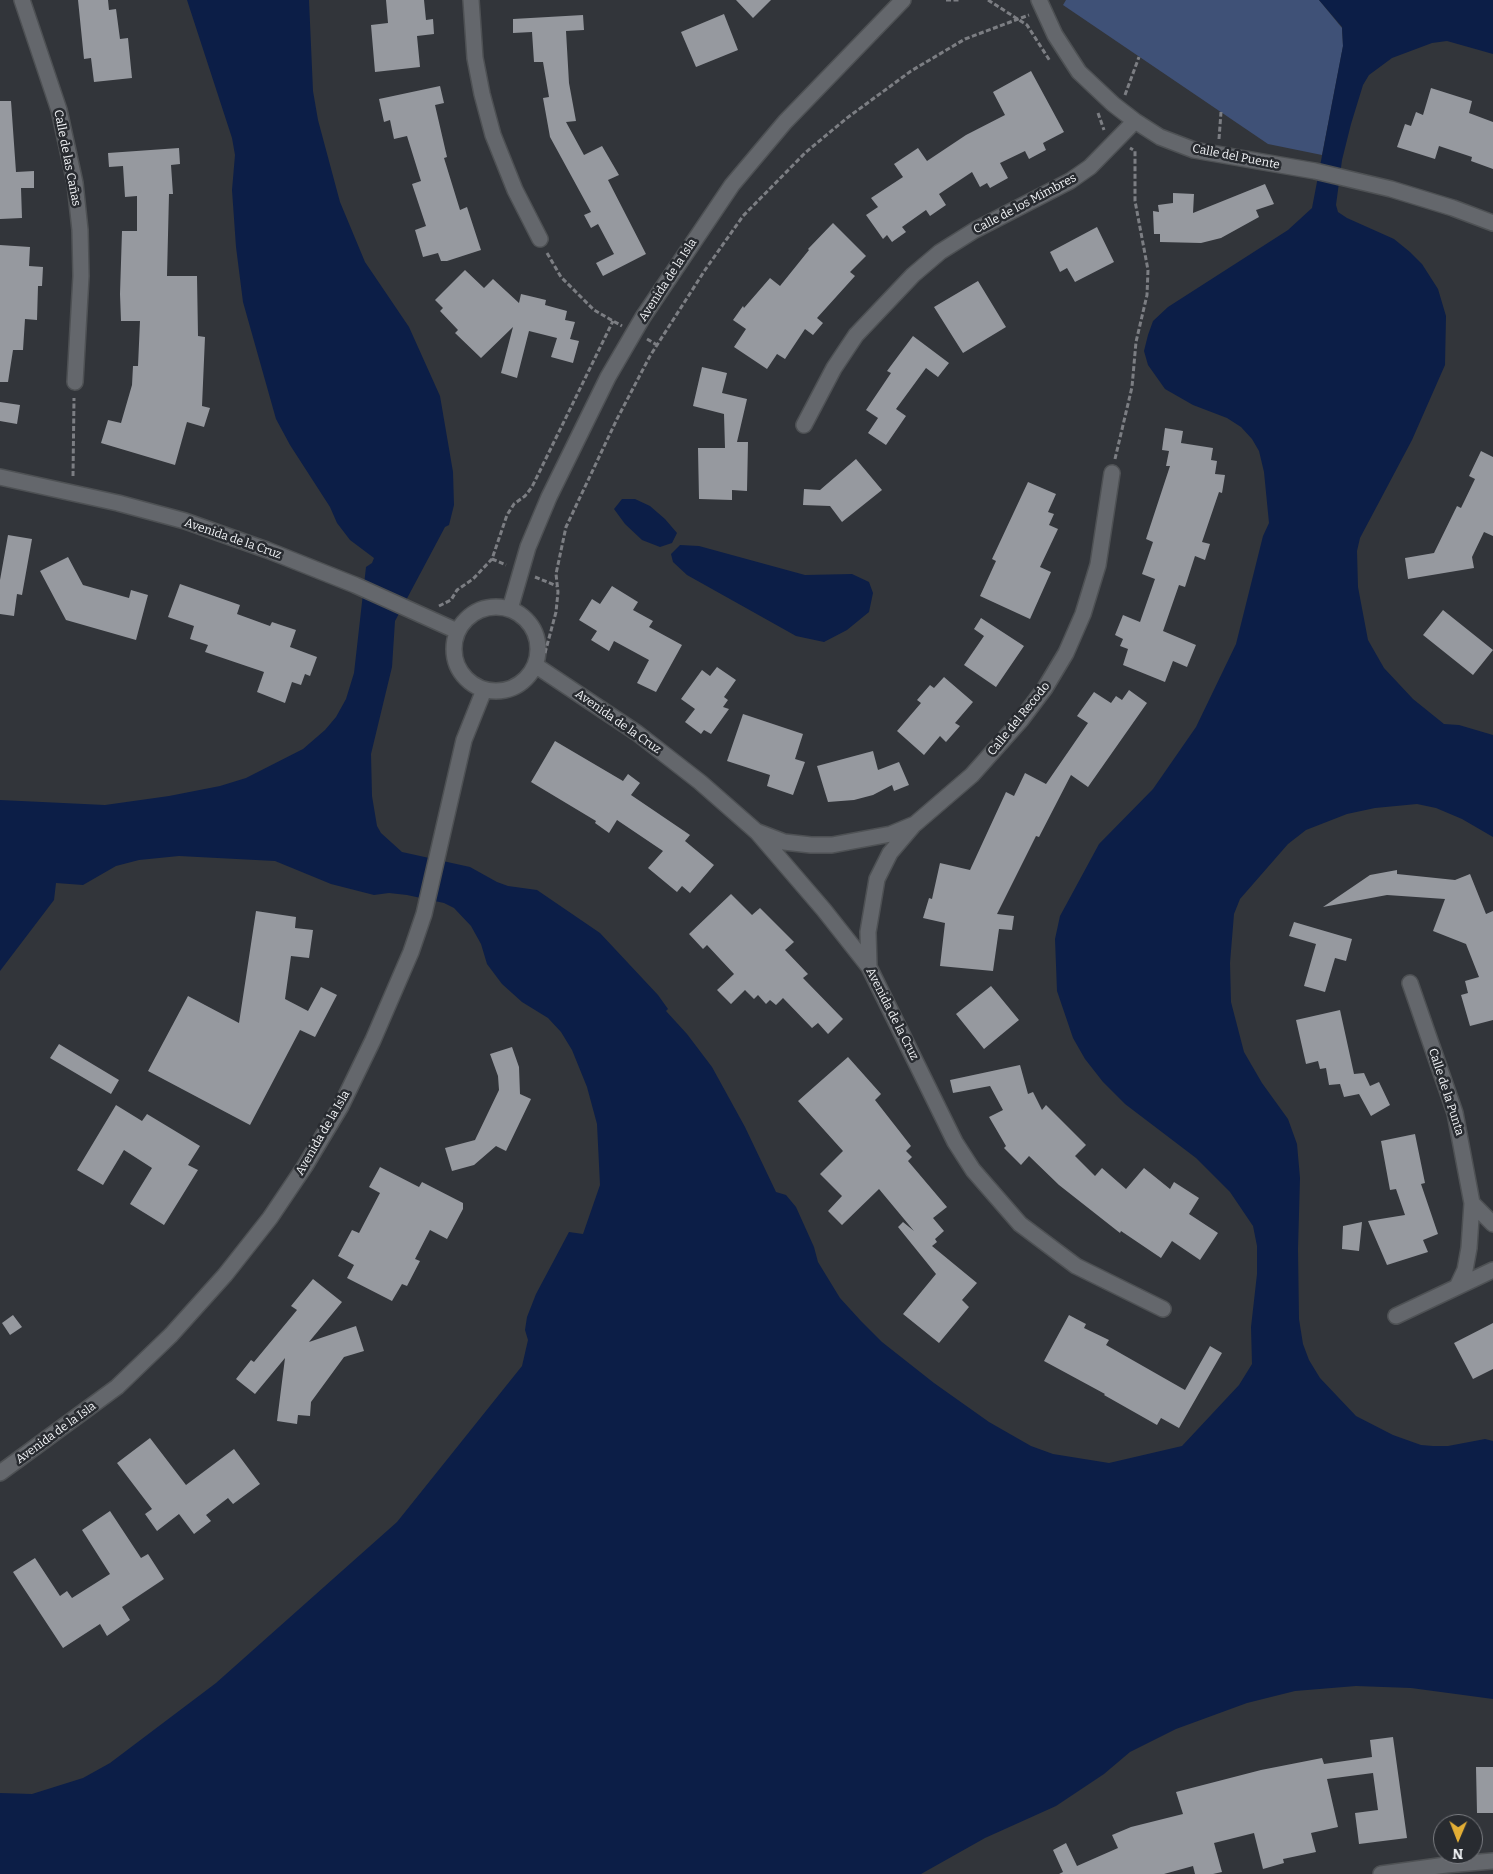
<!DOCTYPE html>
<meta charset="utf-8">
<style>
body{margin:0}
#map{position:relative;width:1493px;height:1874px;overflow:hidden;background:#32353a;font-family:Bitter,serif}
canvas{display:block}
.north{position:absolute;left:1433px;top:1814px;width:50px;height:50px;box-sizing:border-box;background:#282b30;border:1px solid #797b80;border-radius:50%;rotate:181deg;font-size:14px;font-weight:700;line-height:20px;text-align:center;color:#f2f4f7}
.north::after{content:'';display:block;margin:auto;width:18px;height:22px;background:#e3ae35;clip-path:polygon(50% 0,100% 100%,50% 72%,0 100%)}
</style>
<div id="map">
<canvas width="1493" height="1874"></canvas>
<div class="north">N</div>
</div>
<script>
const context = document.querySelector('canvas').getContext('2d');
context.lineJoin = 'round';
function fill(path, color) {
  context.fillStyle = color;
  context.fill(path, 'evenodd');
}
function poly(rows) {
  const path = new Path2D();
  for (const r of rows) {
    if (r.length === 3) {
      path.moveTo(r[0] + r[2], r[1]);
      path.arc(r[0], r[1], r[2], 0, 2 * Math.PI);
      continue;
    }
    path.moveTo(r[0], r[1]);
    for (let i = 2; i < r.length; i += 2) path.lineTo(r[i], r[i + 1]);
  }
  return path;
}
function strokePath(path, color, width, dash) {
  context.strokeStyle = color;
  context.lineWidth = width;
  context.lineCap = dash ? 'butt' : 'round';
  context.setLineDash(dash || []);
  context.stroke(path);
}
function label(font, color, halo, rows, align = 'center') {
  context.font = font + ' Bitter,serif';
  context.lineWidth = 5;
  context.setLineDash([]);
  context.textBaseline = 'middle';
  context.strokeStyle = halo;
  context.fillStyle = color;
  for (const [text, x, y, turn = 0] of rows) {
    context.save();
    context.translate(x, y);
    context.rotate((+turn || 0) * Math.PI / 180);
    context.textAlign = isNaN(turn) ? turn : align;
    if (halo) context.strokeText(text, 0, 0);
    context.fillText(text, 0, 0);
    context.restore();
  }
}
fill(poly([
 [1066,0,1319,0,1342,28,1343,46,1322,155,1268,144,1063,5]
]), '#3f5177');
fill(poly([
 [187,0,309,0,313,91,318,120,340,202,365,262,409,327,440,396,453,472,454,505,449,525,445,527,395,621,392,667,371,754,372,796,377,826,381,833,402,852,470,867,497,882,508,886,537,890,600,933,658,995,668,1009,666,1011,687,1034,712,1067,745,1127,776,1192,786,1195,796,1207,814,1247,818,1262,840,1298,861,1321,882,1342,934,1383,989,1422,1031,1446,1053,1454,1109,1463,1182,1446,1239,1385,1252,1364,1251,1327,1257,1274,1257,1246,1253,1226,1230,1192,1196,1158,1125,1104,1103,1082,1085,1059,1073,1038,1057,991,1055,939,1060,916,1099,844,1153,789,1196,727,1236,644,1263,536,1269,523,1264,472,1259,451,1252,439,1241,427,1227,418,1193,405,1165,389,1148,365,1144,351,1148,335,1153,321,1168,307,1288,230,1312,208,1343,46,1342,27,1319,0,1493,0,1493,54,1447,41,1432,43,1392,58,1369,75,1363,85,1351,124,1342,160,1336,205,1338,212,1347,218,1394,239,1410,252,1422,264,1438,289,1446,316,1445,365,1412,440,1360,538,1357,551,1358,587,1368,640,1384,668,1413,699,1444,724,1459,725,1493,735,1493,837,1462,819,1436,808,1417,804,1375,808,1347,814,1306,830,1288,844,1240,899,1234,914,1230,963,1231,1002,1244,1052,1262,1083,1288,1119,1297,1144,1300,1178,1298,1249,1299,1319,1303,1344,1309,1360,1320,1378,1356,1416,1393,1435,1421,1445,1433,1446,1448,1446,1485,1439,1493,1441,1493,1699,1411,1688,1356,1686,1295,1691,1247,1703,1176,1729,1130,1752,1104,1774,1056,1806,985,1838,921,1874,0,1874,0,1793,32,1794,83,1778,110,1763,216,1683,397,1522,522,1366,528,1340,525,1330,527,1317,536,1294,569,1232,583,1234,600,1185,597,1124,587,1087,572,1050,561,1032,548,1018,522,1002,502,984,487,964,481,944,471,926,454,908,444,903,407,895,389,893,374,895,331,884,275,861,179,856,139,860,116,866,83,885,56,883,54,900,0,971,0,800,105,805,169,796,220,786,246,778,303,749,325,730,336,717,346,699,354,673,366,567,372,563,374,558,350,540,337,523,330,507,290,445,276,419,243,302,236,247,232,190,235,155,232,138],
 [622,499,635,499,650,506,665,519,677,533,672,543,660,547,642,540,625,524,614,509],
 [680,545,699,546,805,575,852,574,869,582,873,593,869,612,847,630,824,642,796,636,687,575,673,562,671,554]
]), '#0c1e47');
fill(poly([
 [78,0,108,0,109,10,116,9,120,39,128,38,132,78,94,82,91,58,84,59],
 [386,0,424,0,426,20,433,19,434,34,417,36,420,67,375,72,371,25,388,23],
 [736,0,771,0,753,18],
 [724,14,738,50,696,67,681,32],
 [583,15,584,30,566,31,569,83,576,121,566,122,584,155,602,146,619,175,608,180,646,254,603,276,596,263,614,254,598,224,591,228,584,215,591,212,550,137,543,98,549,97,543,62,534,62,532,32,513,33,513,19],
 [1031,71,1064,132,1043,143,1046,150,1029,159,1025,151,1000,163,1008,178,990,188,987,183,980,187,972,172,939,194,946,205,930,216,926,210,902,227,906,232,892,242,887,235,883,239,866,215,878,207,871,198,903,177,894,164,918,148,927,161,966,135,1005,115,993,92],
 [440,86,444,103,435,105,447,157,444,158,460,210,467,207,481,250,447,261,441,261,438,253,423,257,415,230,426,226,412,184,421,181,407,136,394,139,390,120,384,122,379,99],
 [1431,88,1472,101,1469,113,1493,122,1493,169,1471,161,1472,157,1439,146,1435,159,1397,147,1405,124,1411,126,1416,112,1423,115],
 [0,101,11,101,16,172,34,171,34,188,21,188,22,218,0,219],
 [179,148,180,164,171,165,173,194,169,194,167,276,197,276,198,336,205,337,202,406,210,408,204,427,187,422,175,465,101,443,108,420,121,423,132,385,133,366,138,366,140,321,121,321,120,294,122,231,137,231,137,196,125,197,123,166,109,167,108,153],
 [1265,184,1274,204,1256,210,1259,217,1221,238,1201,243,1160,242,1160,234,1154,234,1153,211,1159,212,1158,205,1173,203,1173,193,1194,194,1193,213],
 [833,223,866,256,850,272,855,276,817,318,823,323,813,335,805,329,785,359,777,354,767,369,734,347,746,329,733,320,743,306,744,308,770,278,780,286,809,250,808,249],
 [1097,227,1114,262,1075,282,1067,268,1060,272,1050,252],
 [0,245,30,247,29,266,43,267,42,286,38,286,37,320,25,319,23,350,13,350,8,382,0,382],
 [465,270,484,288,493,279,519,303,521,294,546,300,545,305,567,311,565,320,575,322,570,339,579,341,573,363,551,357,557,338,529,331,517,378,501,373,513,327,481,358,455,333,458,330,440,311,443,308,435,300],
 [978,281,1006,327,963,353,934,307],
 [913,336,949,363,938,377,926,368,896,409,906,416,886,445,868,433,878,418,866,410,891,373,887,371],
 [702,367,727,373,722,393,747,399,737,442,748,442,747,491,732,490,732,500,699,499,698,448,725,448,724,414,693,406],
 [0,402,20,405,17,424,0,421],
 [1165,428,1183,431,1181,443,1213,448,1211,460,1217,461,1215,474,1225,475,1222,493,1219,492,1202,542,1210,544,1205,560,1195,556,1185,587,1179,585,1163,631,1196,645,1187,667,1173,661,1165,682,1123,665,1128,649,1120,646,1123,639,1115,635,1123,615,1140,622,1155,579,1142,574,1153,542,1146,539,1170,466,1166,466,1169,451,1162,450],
 [1481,451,1493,457,1493,536,1484,532,1472,557,1474,568,1408,579,1405,558,1434,553,1457,506,1461,508,1475,479,1469,476],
 [856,459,882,490,842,522,830,506,803,505,804,489,820,490],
 [1028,482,1056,494,1048,512,1054,514,1049,525,1058,529,1040,567,1051,572,1030,619,980,596,996,561,992,559],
 [8,535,32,539,22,595,17,594,14,616,0,614,0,580],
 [68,557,83,585,129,598,131,590,148,595,136,640,66,620,40,571],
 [180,584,240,605,237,614,270,626,272,622,296,630,290,647,317,657,310,676,305,674,301,685,292,682,285,703,257,692,264,672,205,652,208,645,190,639,194,626,168,617],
 [612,586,638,602,633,610,653,621,649,627,682,645,656,692,637,683,649,660,614,641,609,651,591,640,597,631,579,620,592,599,600,604],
 [1443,610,1493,650,1473,675,1423,635],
 [981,618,1024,646,996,687,964,665,984,636,974,629],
 [717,667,736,680,724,697,728,700,723,707,729,709,711,734,704,730,701,734,685,722,695,709,681,699,702,670,710,676],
 [944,677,973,702,955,723,960,726,946,742,940,736,924,755,897,731,921,703,917,700,930,685,934,688],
 [1129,690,1147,703,1088,787,1071,775,1039,837,1036,836,997,914,1014,916,1012,930,999,929,993,971,940,966,945,923,923,918,929,898,932,899,940,863,970,870,1006,792,1014,796,1025,773,1046,784,1088,723,1077,716,1094,692,1111,703,1116,696,1122,700],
 [743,714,803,734,795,759,805,762,793,795,767,786,770,775,727,761],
 [555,741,623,781,628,774,640,783,631,795,690,835,685,841,714,865,690,893,682,886,677,892,648,868,663,851,617,820,609,833,595,823,596,821,531,782],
 [873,751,878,770,899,762,909,785,894,791,892,785,873,795,854,800,828,802,817,766],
 [1397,870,1397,874,1455,880,1470,874,1486,914,1493,911,1493,1020,1470,1026,1461,995,1468,993,1465,981,1479,977,1466,944,1433,931,1445,899,1387,895,1323,907,1370,875],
 [731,894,752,915,760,908,794,942,785,950,808,974,803,978,843,1019,828,1034,818,1023,812,1028,783,998,776,1005,770,1000,766,1004,758,995,754,999,745,990,731,1004,717,990,734,974,707,945,703,949,689,934],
 [256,911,296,917,295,928,313,930,309,958,291,956,285,999,308,1011,321,987,337,995,315,1037,300,1030,250,1125,148,1071,188,996,239,1023],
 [1294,922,1352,939,1346,961,1335,958,1325,992,1304,986,1316,944,1289,936],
 [991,986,1019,1020,984,1049,956,1014],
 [1340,1010,1354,1074,1364,1073,1370,1086,1379,1082,1390,1105,1371,1116,1359,1094,1344,1097,1340,1084,1329,1085,1326,1068,1320,1069,1318,1061,1306,1064,1296,1020],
 [59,1044,119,1080,111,1094,50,1058],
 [512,1047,519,1067,520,1094,531,1099,506,1151,496,1146,474,1165,452,1171,445,1148,475,1140,499,1090,498,1076,490,1054],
 [848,1057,881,1094,875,1100,911,1146,906,1151,912,1157,908,1161,947,1207,933,1218,944,1231,935,1239,937,1242,932,1246,977,1283,962,1300,969,1307,939,1343,903,1314,936,1274,898,1227,903,1222,914,1231,879,1189,842,1225,828,1211,842,1196,820,1174,843,1151,798,1101],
 [1020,1065,1028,1094,1033,1092,1042,1110,1046,1105,1086,1145,1075,1156,1095,1176,1102,1168,1126,1189,1144,1168,1170,1189,1174,1182,1199,1198,1189,1214,1218,1233,1200,1260,1172,1241,1161,1258,1121,1231,1120,1233,1059,1185,1029,1156,1021,1165,1004,1148,1006,1146,989,1117,1003,1110,990,1086,953,1093,950,1080],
 [116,1105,142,1121,147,1114,200,1146,188,1165,198,1170,164,1225,130,1204,152,1168,124,1150,103,1185,77,1170],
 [1415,1134,1425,1183,1421,1184,1438,1234,1423,1240,1428,1252,1387,1265,1368,1221,1405,1215,1396,1189,1390,1190,1381,1141],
 [380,1167,419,1187,422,1182,463,1203,463,1209,447,1239,430,1230,415,1259,420,1261,407,1286,402,1284,392,1301,347,1278,354,1265,338,1256,352,1230,359,1233,380,1193,369,1187],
 [1362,1222,1359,1251,1342,1249,1343,1226],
 [313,1279,342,1302,309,1342,356,1326,364,1351,344,1357,311,1402,310,1416,298,1415,297,1424,277,1421,285,1358,255,1394,236,1379,251,1360,254,1362,297,1310,291,1306],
 [13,1315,22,1327,10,1335,2,1323],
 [1069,1315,1086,1324,1084,1328,1109,1340,1106,1345,1185,1390,1210,1346,1222,1353,1179,1428,1161,1418,1157,1425,1104,1395,1105,1394,1044,1361],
 [1493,1323,1493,1369,1473,1379,1454,1343],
 [150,1438,186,1485,234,1449,260,1484,233,1504,228,1498,206,1515,211,1521,194,1534,179,1514,157,1531,145,1514,152,1509,117,1463],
 [110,1511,141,1558,148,1554,164,1579,122,1607,130,1620,107,1636,100,1624,63,1648,13,1572,35,1558,60,1596,67,1591,72,1598,110,1574,82,1530],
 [1393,1737,1407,1838,1359,1844,1355,1813,1378,1810,1373,1773,1327,1779,1338,1827,1311,1833,1316,1852,1283,1859,1284,1863,1263,1869,1254,1833,1214,1843,1222,1872,1213,1874,1195,1874,1193,1866,1164,1874,1059,1874,1063,1872,1053,1850,1066,1843,1077,1866,1118,1848,1112,1835,1131,1827,1183,1814,1176,1792,1261,1770,1322,1758,1324,1764,1372,1757,1370,1740],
 [1476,1767,1493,1767,1493,1813,1477,1813]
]), '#96999f');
const street = poly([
 [22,0,59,110,75,183,80,230,81,276,75,382],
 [471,0,475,58,482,94,493,135,515,190,540,239],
 [1039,0,1055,35,1079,72,1113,104,1135,121,1160,137,1194,150,1315,171,1391,189,1453,208,1493,223],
 [804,425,834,368,856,335,913,275,940,252,975,230,1070,181,1090,167,1135,121],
 [0,477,118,503,185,521,267,550,355,585,457,631],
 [496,649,42],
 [510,609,528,547,549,497,608,377,643,317,732,185,785,122,903,0],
 [535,665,637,733,700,782,757,832,824,910,869,967,955,1142,973,1170,1020,1224,1076,1266,1163,1309],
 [758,832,784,842,811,845,832,845,891,834,915,824,972,775,1021,720,1045,688,1066,653,1083,614,1098,565,1112,473],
 [869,967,868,932,877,879,890,853,913,826],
 [1410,983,1455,1113,1472,1203],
 [1457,1287,1465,1270,1469,1248,1472,1203,1493,1224],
 [1396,1316,1493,1270],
 [0,1473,117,1387,171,1335,225,1275,270,1218,305,1166,341,1106,373,1040,411,952,424,914,464,740,484,690],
 [1381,1874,1446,1865,1493,1861]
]);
strokePath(street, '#4e5154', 18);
strokePath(poly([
 [946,0,960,0],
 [988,0,1027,25,1050,61],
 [1125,95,1139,57],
 [1098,113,1104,130],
 [1219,139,1221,112],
 [547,253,561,277,594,310,622,326],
 [647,339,657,345],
 [1115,459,1132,387,1136,342,1147,295,1148,270,1135,201,1135,151,1130,148],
 [73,476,74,398],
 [492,559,506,565],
 [535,577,557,586],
 [439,606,451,600,457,590,473,579,492,559,507,515,514,504,525,496,532,487,613,321],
 [545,653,556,612,558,592,556,574,566,527,617,419,650,356,705,270,743,216,806,152,847,118,911,71,965,39,1029,15]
]), '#7c7e83', 3, [5, 2.5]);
strokePath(street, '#64676c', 15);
label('12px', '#f2f4f7', '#282b30', [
 ["Calle del Puente",1236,157,11],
 ["Calle de las Cañas",67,158,79],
 ["Calle de los Mimbres",1025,204,-28],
 ["Avenida de la Isla",668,280,-57],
 ["Avenida de la Cruz",233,539,19],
 ["Calle del Recodo",1019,719,-51],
 ["Avenida de la Cruz",618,722,35],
 ["Avenida de la Cruz",892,1014,63],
 ["Calle de la Punta",1446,1092,72],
 ["Avenida de la Isla",323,1133,-60],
 ["Avenida de la Isla",56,1433,-36]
]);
</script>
